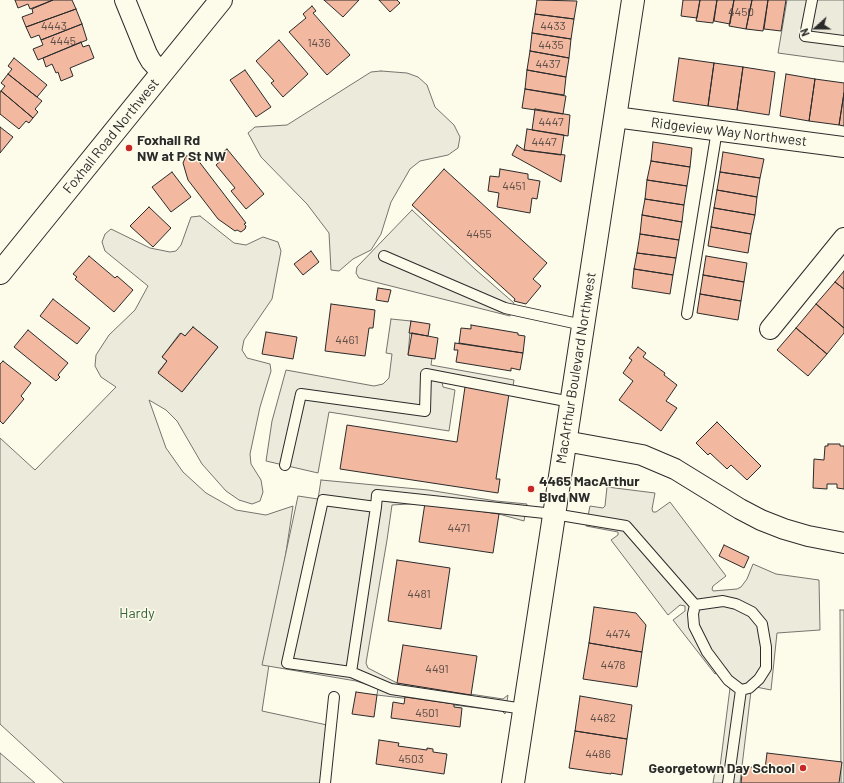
<!DOCTYPE html>
<style>
body{margin:0}
#map{position:relative;width:844px;height:783px;overflow:hidden;background:#fdfbea;font-family:Barlow,sans-serif}
canvas{display:block}
.north{position:absolute;left:796px;top:8px;width:40px;height:40px;-webkit-text-stroke:3px #fdfbea;paint-order:stroke;rotate:249deg;font-size:11px;font-weight:700;line-height:16px;text-align:center;color:#2b2b2b}
.north::after{content:'';display:block;margin:auto;width:14px;height:18px;background:#2b2b2b;clip-path:polygon(50% 0,100% 100%,50% 72%,0 100%)}
</style>
<div id="map">
<canvas width="844" height="783"></canvas>
<div class="north">N</div>
</div>
<script>
const context = document.querySelector('canvas').getContext('2d');
context.lineJoin = 'round';
function fill(path, color) {
  context.fillStyle = color;
  context.fill(path, 'evenodd');
}
function poly(rows) {
  const path = new Path2D();
  for (const r of rows) {
    path.moveTo(r[0], r[1]);
    for (let i = 2; i < r.length; i += 2) path.lineTo(r[i], r[i + 1]);
  }
  return path;
}
function strokePath(path, color, width, dash) {
  context.strokeStyle = color;
  context.lineWidth = width;
  context.lineCap = dash ? 'butt' : 'round';
  context.setLineDash(dash || []);
  context.stroke(path);
}
function label(font, color, halo, rows, align = 'center') {
  context.font = font + ' Barlow,sans-serif';
  context.lineWidth = 3;
  context.setLineDash([]);
  context.textBaseline = 'middle';
  context.strokeStyle = halo;
  context.fillStyle = color;
  for (const [text, x, y, turn = 0] of rows) {
    context.save();
    context.translate(x, y);
    context.rotate((+turn || 0) * Math.PI / 180);
    context.textAlign = isNaN(turn) ? turn : align;
    if (halo) context.strokeText(text, 0, 0);
    context.fillText(text, 0, 0);
    context.restore();
  }
}
const green = poly([
 [381,71,407,73,418,77,427,85,435,107,454,125,460,137,458,148,448,155,420,161,410,169,391,202,381,234,371,250,353,259,339,271,331,270,329,233,307,204,261,157,248,133,255,127,287,125,371,72,381,71],
 [200,216,234,243,246,245,263,237,278,242,281,251,272,299,244,340,242,350,247,358,270,364,271,371,260,407,250,454,251,464,261,480,263,492,260,501,252,504,239,500,226,491,202,464,177,421,166,410,149,400,166,448,183,472,206,493,236,510,266,515,293,506,262,711,327,725,322,783,64,783,0,724,0,438,35,470,116,387,101,377,95,366,96,355,109,335,135,310,148,286,105,251,102,242,105,234,111,229,150,248,170,252,176,251,181,245,191,217,200,216],
 [193,327,218,347,182,392,158,372,167,361,162,357,180,333,185,336,193,327],
 [840,610,844,610,844,783,841,783,840,610],
 [0,753,35,783,0,783,0,753]
]);
fill(green, '#ecebdb');
strokePath(green, '#74746e', 1);
const parking = poly([
 [787,0,844,0,844,62,778,53,787,0],
 [412,210,476,270,514,303,510,316,359,278,356,273,357,267,412,210],
 [391,319,411,321,408,355,432,358,431,365,514,380,512,392,442,382,443,387,455,390,449,431,329,412,318,473,266,461,272,421,286,370,374,386,383,384,389,378,392,354,386,353,391,319],
 [321,480,428,490,496,501,527,504,524,521,499,514,425,503,392,505,387,540,366,663,368,668,397,683,503,699,508,695,505,714,502,711,454,705,454,704,377,695,378,688,356,681,262,665,298,496,318,499,321,480],
 [607,487,655,493,652,509,653,512,656,512,670,502,726,576,713,586,712,589,713,591,737,589,741,587,747,579,753,564,776,574,819,580,820,630,777,633,771,690,756,687,751,691,740,783,713,783,715,771,720,767,731,680,730,675,726,668,725,668,715,674,673,620,685,611,685,606,680,605,668,615,611,540,618,535,618,532,586,526,590,506,603,508,605,506,607,487]
]);
fill(parking, '#eceadb');
strokePath(parking, '#74746e', 1);
const building = poly([
 [15,0,53,0,30,9,28,4,18,8,15,0],
 [53,0,72,0,76,9,26,27,22,17,33,13,32,9,53,0],
 [324,0,359,0,343,17,324,0],
 [379,0,397,0,400,3,390,12,379,0],
 [537,0,577,1,574,19,535,14,537,0],
 [683,0,700,0,697,18,681,16,683,0],
 [700,0,717,0,713,23,696,21,700,0],
 [717,0,734,0,730,24,714,21,717,0],
 [734,0,752,0,746,29,729,26,734,0],
 [752,0,768,0,763,31,746,29,752,0],
 [768,0,786,0,781,31,764,29,768,0],
 [312,6,316,11,313,13,350,55,327,75,289,32,306,18,303,14,312,6],
 [76,9,82,24,41,40,39,35,31,38,26,27,76,9],
 [535,14,574,19,571,39,532,33,535,14],
 [82,24,87,40,38,60,33,49,43,45,41,40,82,24],
 [532,33,571,39,569,58,530,51,532,33],
 [279,40,308,74,283,97,271,83,274,81,256,61,279,40],
 [81,42,83,47,89,45,94,58,70,68,73,76,61,81,58,72,56,73,52,64,46,67,43,58,81,42],
 [530,51,569,58,566,77,527,70,530,51],
 [14,58,47,85,37,97,8,74,12,69,8,66,14,58],
 [679,58,714,63,708,106,673,101,679,58],
 [714,63,743,67,737,110,708,106,714,63],
 [743,67,775,72,769,115,737,110,743,67],
 [245,70,271,107,256,117,230,80,245,70],
 [527,70,566,77,564,95,525,89,527,70],
 [8,74,42,101,35,109,38,112,33,118,1,91,5,86,1,83,8,74],
 [786,74,815,79,809,121,780,116,786,74],
 [815,79,844,83,844,93,839,125,809,121,815,79],
 [525,89,566,96,563,114,522,108,525,89],
 [1,91,33,118,29,123,26,121,19,129,0,114,0,93,1,91],
 [844,93,844,126,839,125,844,93],
 [535,109,570,115,568,136,532,130,535,109],
 [0,127,13,137,0,153,0,127],
 [527,129,564,135,561,155,524,150,527,129],
 [653,142,692,148,690,167,651,161,653,142],
 [517,145,524,150,565,155,561,182,512,155,517,145],
 [227,149,264,194,246,209,231,191,235,188,216,165,223,159,219,155,227,149],
 [723,152,764,159,760,178,720,172,723,152],
 [189,155,192,156,194,155,246,223,244,224,246,226,245,229,241,232,237,230,235,231,218,219,188,180,183,163,186,156,189,155],
 [651,161,690,167,687,186,647,180,651,161],
 [444,169,547,263,533,279,541,286,526,304,514,301,515,299,412,205,444,169],
 [500,169,528,174,528,179,540,181,537,199,532,198,530,213,497,207,499,193,488,191,490,176,499,177,500,169],
 [172,172,191,197,171,212,152,187,172,172],
 [720,172,760,178,757,197,717,190,720,172],
 [647,180,687,186,684,205,645,199,647,180],
 [717,190,757,197,755,215,714,208,717,190],
 [645,199,684,205,682,222,642,215,645,199],
 [149,207,171,228,153,247,130,226,149,207],
 [714,208,755,215,751,234,711,227,714,208],
 [642,215,682,222,679,240,640,234,642,215],
 [711,227,751,234,748,253,708,246,711,227],
 [640,234,679,240,676,258,637,253,640,234],
 [311,251,319,262,303,275,294,264,311,251],
 [637,253,676,258,673,275,634,269,637,253],
 [89,256,115,278,117,276,133,290,114,312,75,279,77,277,73,274,89,256],
 [706,256,747,263,744,282,703,275,706,256],
 [634,269,673,275,670,294,632,288,634,269],
 [844,271,844,289,835,282,844,271],
 [703,275,744,282,741,301,700,294,703,275],
 [835,282,844,289,844,328,816,304,835,282],
 [378,288,391,290,388,302,376,300,378,288],
 [700,294,741,301,738,320,697,313,700,294],
 [53,299,90,328,77,344,40,316,53,299],
 [331,304,375,310,373,328,369,328,365,356,325,351,331,304],
 [816,304,844,328,844,333,827,354,796,328,816,304],
 [411,321,430,324,428,336,409,333,411,321],
 [471,325,518,333,518,335,525,336,523,353,459,343,461,328,471,329,471,325],
 [193,327,218,347,182,392,158,373,167,361,162,357,181,333,185,336,193,327],
 [796,328,827,354,808,376,777,350,796,328],
 [28,330,68,363,58,375,60,377,56,381,14,347,28,330],
 [266,332,297,337,293,359,262,354,266,332],
 [412,333,438,338,435,359,408,355,412,333],
 [455,343,523,353,520,370,511,368,511,371,456,362,458,350,454,350,455,343],
 [638,347,646,353,643,357,665,373,664,375,677,385,666,401,677,408,661,431,619,400,633,381,623,373,632,360,629,358,638,347],
 [3,361,31,383,21,396,24,399,3,424,0,421,0,364,3,361],
 [465,387,509,394,496,479,500,479,498,493,340,469,347,425,457,442,465,387],
 [717,422,761,466,747,480,731,465,727,469,710,453,708,455,696,443,717,422],
 [828,444,840,444,840,446,844,446,844,489,837,488,837,484,827,484,827,489,813,488,814,459,824,460,825,446,828,446,828,444],
 [425,503,499,514,493,553,419,542,425,503],
 [724,545,749,557,744,568,719,556,724,545],
 [397,560,450,568,441,629,388,621,397,560],
 [594,607,636,613,646,625,642,652,589,643,594,607],
 [589,643,642,652,637,687,583,679,589,643],
 [403,645,477,656,471,695,397,683,403,645],
 [356,692,377,695,374,717,352,714,356,692],
 [580,696,632,705,627,739,575,731,580,696],
 [405,697,454,704,454,707,462,708,460,727,391,718,393,702,404,704,405,697],
 [575,731,627,739,622,775,611,773,611,774,569,768,575,731],
 [379,740,399,743,398,746,427,750,427,748,433,749,433,752,447,754,444,774,376,764,379,740],
 [767,753,842,762,839,783,741,783,743,766,765,769,767,753]
]);
fill(building, '#f2b8a0');
strokePath(building, '#2b2b2b', 1);
const service = poly([
 [812,0,805,36,844,41],
 [384,256,505,308,583,325],
 [687,314,717,130],
 [285,465,301,394,425,411,426,374,571,402],
 [376,507,351,672,287,663,323,500,376,507,377,495,554,514,626,526,695,605,693,614,694,626,707,652,728,680,741,690],
 [695,605,723,601,736,604,752,612,762,624,766,647,766,668,759,679,749,688,741,690],
 [351,672,391,689,524,709],
 [325,783,334,697],
 [728,783,741,690]
]);
const minor = poly([
 [125,0,147,54,151,61,162,73],
 [615,117,844,147],
 [770,329,844,238],
 [565,441,642,455,675,469,740,509,761,520,784,529,808,536,844,543]
]);
const secondary = poly([
 [513,783,633,0]
]);
const primary = poly([
 [0,273,221,0]
]);
strokePath(service, '#2b2b2b', 12);
strokePath(minor, '#2b2b2b', 22);
strokePath(secondary, '#2b2b2b', 24);
strokePath(primary, '#2b2b2b', 24);
strokePath(service, '#fdfbea', 10);
strokePath(minor, '#fdfbea', 20);
strokePath(secondary, '#fdfbea', 22);
strokePath(primary, '#fdfbea', 22);
for (const [x, y, r, color] of [
 [129,148,4,"#c62828"],
 [531,489,4,"#c62828"],
 [803,768,4,"#c62828"]
]) {
  const dot = new Path2D();
  dot.arc(x, y, r, 0, 2 * Math.PI);
  context.fillStyle = color;
  context.fill(dot);
  strokePath(dot, '#fdfbea', 1.5);
}
label('12px', '#5d4e48', null, [
 ["4450",741,12],
 ["4443",54,26],
 ["4433",553,26],
 ["4445",63,41],
 ["1436",319,43],
 ["4435",551,45],
 ["4437",548,64],
 ["4447",551,122],
 ["4447",544,142],
 ["4451",514,186],
 ["4455",479,234],
 ["4461",347,340],
 ["4471",459,528],
 ["4481",419,594],
 ["4474",618,634],
 ["4478",613,665],
 ["4491",437,669],
 ["4501",427,713],
 ["4482",603,718],
 ["4486",598,754],
 ["4503",411,759]
]);
label('14px', '#2b2b2b', '#fdfbea', [
 ["Ridgeview Way Northwest",729,132,7],
 ["Foxhall Road Northwest",111,136,-51],
 ["MacArthur Boulevard Northwest",576,368,-81]
]);
label('bold 14px', '#2b2b2b', '#fdfbea', [
 ["Foxhall Rd",137,140],
 ["NW at P St NW",137,156],
 ["4465 MacArthur",539,481],
 ["Blvd NW",539,497],
 ["Georgetown Day School",795,768,"right"]
], 'left');
label('14px', '#34623c', '#fdfbea', [
 ["Hardy",137,613]
]);
</script>
